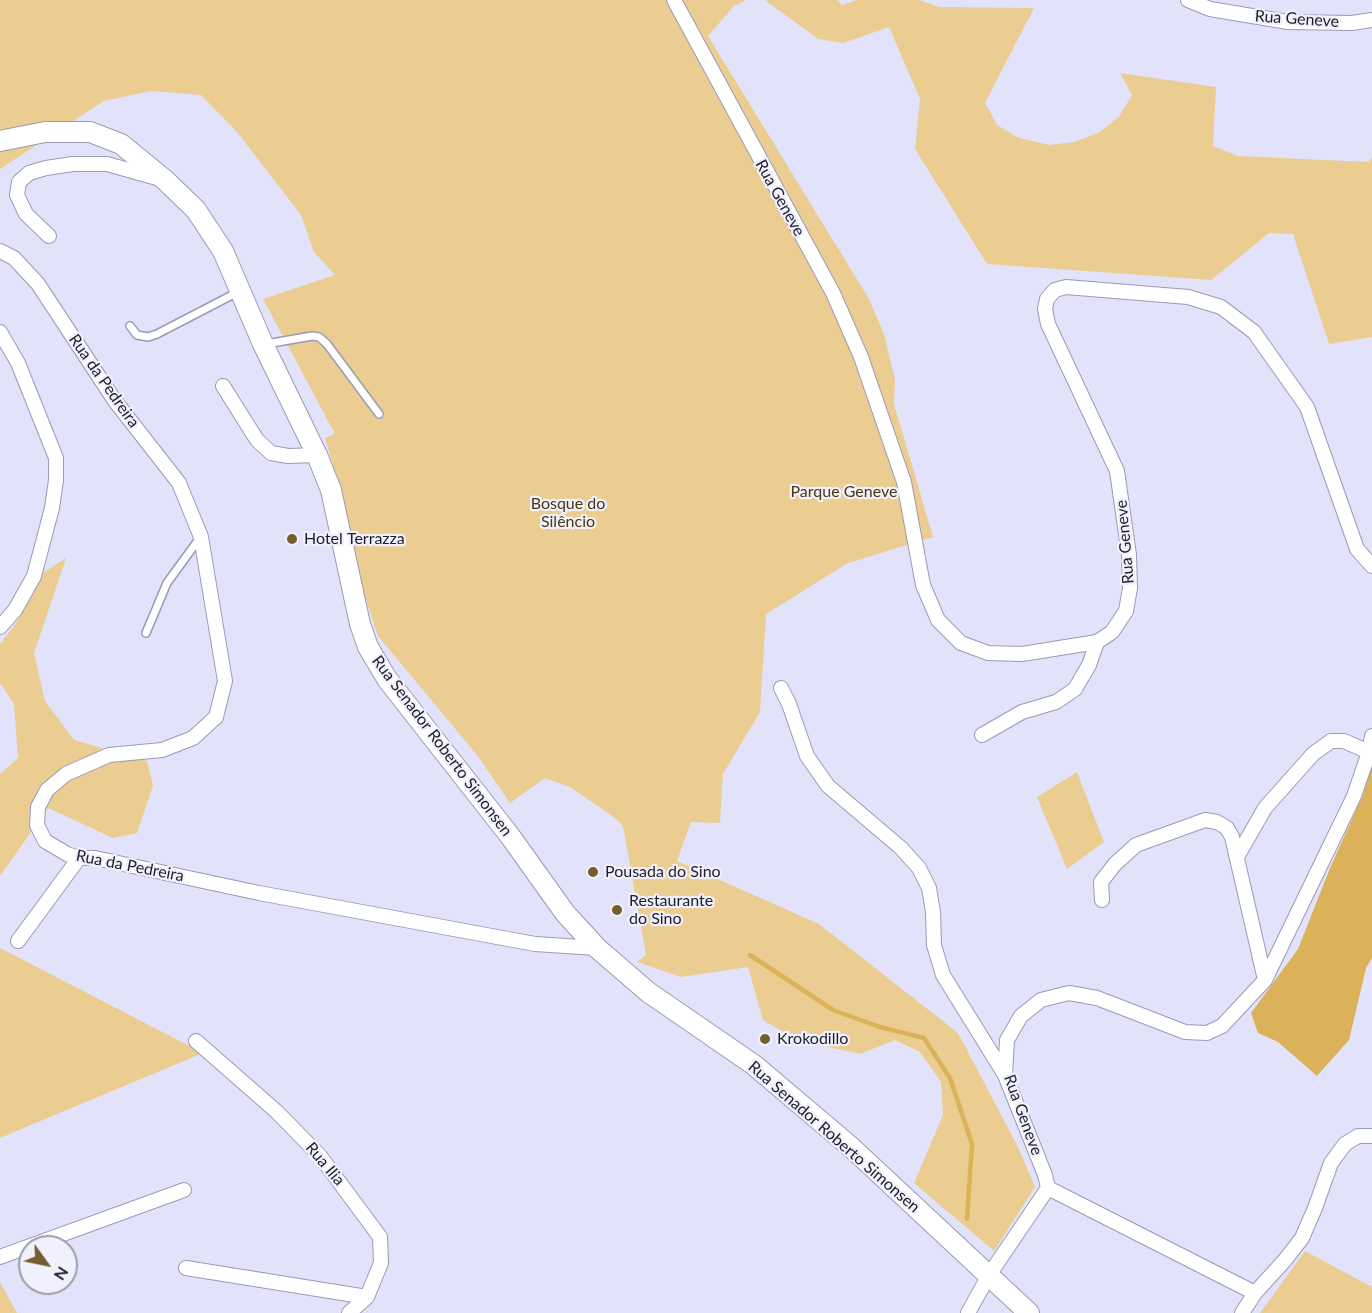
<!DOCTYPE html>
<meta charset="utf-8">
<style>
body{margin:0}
#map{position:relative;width:1372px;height:1313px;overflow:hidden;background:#e2e2fb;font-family:Lato,sans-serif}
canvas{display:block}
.north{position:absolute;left:18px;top:1235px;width:60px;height:60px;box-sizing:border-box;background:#f1f0fd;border:2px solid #9d9ca8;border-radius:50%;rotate:123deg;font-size:16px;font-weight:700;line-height:24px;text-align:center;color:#1e1d29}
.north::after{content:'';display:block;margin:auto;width:21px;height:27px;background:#745e2e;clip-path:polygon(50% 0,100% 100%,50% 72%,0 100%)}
</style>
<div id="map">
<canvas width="1372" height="1313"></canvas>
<div class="north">N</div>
</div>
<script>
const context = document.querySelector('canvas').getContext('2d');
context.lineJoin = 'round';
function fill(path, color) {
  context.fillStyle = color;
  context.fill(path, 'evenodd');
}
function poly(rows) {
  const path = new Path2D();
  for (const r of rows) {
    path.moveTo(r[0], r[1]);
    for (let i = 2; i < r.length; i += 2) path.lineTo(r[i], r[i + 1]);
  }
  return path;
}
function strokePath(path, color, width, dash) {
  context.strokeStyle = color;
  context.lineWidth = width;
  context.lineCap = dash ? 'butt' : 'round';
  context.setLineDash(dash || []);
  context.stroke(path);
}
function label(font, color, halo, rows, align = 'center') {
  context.font = font + ' Lato,sans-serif';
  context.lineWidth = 4.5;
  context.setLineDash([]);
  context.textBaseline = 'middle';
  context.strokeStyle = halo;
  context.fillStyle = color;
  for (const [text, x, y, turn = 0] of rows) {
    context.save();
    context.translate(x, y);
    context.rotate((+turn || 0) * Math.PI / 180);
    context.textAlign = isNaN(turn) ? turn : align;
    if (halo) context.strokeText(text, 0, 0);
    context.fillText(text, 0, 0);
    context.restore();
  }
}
fill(poly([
 [0,0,746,0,734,6,708,36,869,299,884,334,895,380,894,404,933,537,848,563,766,614,760,712,723,774,720,823,691,822,677,861,819,924,958,1033,1018,1147,1035,1187,994,1251,914,1183,943,1115,941,1082,920,1052,895,1040,860,1054,797,1040,763,1020,748,967,681,977,637,962,646,955,623,826,615,818,570,787,545,778,510,803,477,755,378,636,364,594,338,482,325,438,335,434,263,299,335,275,314,252,301,215,237,132,201,95,151,91,104,101,0,169],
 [765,0,837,0,842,5,857,0,919,0,939,7,1034,8,985,103,997,125,1019,138,1049,145,1074,142,1098,133,1119,117,1132,95,1120,73,1216,87,1213,146,1238,156,1368,162,1372,158,1372,337,1329,344,1293,234,1269,233,1211,280,987,264,915,149,920,99,889,27,843,43,818,39],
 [66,558,34,653,45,701,74,740,147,761,153,786,137,833,113,838,48,808,0,876,0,774,18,758,14,704,0,683,0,644,17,622,37,577],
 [1077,772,1104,842,1067,869,1037,797],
 [0,948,203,1053,0,1138],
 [1305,1251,1372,1287,1372,1313,1260,1313],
 [0,1282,17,1313,0,1313]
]), '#ebcd91');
fill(poly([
 [1372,763,1372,958,1366,968,1349,1040,1317,1076,1278,1042,1258,1033,1251,1013,1298,949,1330,868,1363,795]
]), '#dbb259');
strokePath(poly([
 [750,955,833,1010,880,1027,924,1038,950,1078,972,1144,967,1219]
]), '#dbb259', 4.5);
const lane = poly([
 [130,326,137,335,148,337,157,334,238,292],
 [266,344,312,336,319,337,327,344,379,414],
 [146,633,167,583,199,539]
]);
const street = poly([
 [674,0,833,293,861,357,904,482,923,585,938,620,961,643,988,653,1022,654,1097,642,1112,632,1126,611,1130,588,1129,555,1117,471,1048,324,1045,309,1047,299,1055,290,1066,287,1188,297,1221,307,1254,332,1307,407,1357,549,1372,566],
 [1188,0,1210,9,1288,22,1352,23,1372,20],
 [49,236,26,214,17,195,19,182,29,173,46,168,73,164,107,164,157,178],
 [0,251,14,258,38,284,115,401,179,483,201,537,225,681,216,717,193,738,162,750,109,755,66,774,47,790,38,807,37,825,45,841,67,854,79,858,95,858,259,893,535,944,597,948],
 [0,332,18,363,56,458,56,480,52,508,34,576,15,610,0,627],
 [223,386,257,440,271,453,288,456,317,455],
 [781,688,789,704,807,756,828,786,901,848,919,868,929,888,933,912,934,945,943,975,1005,1075],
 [982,735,1022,712,1056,702,1075,689,1089,665,1097,642],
 [1237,857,1265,808,1313,754,1331,741,1344,741,1369,752],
 [1102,900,1101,882,1115,864,1136,845,1205,820,1217,822,1227,828,1232,837,1265,980],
 [18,941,79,858],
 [196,1041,277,1112,320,1156,380,1237,381,1263,367,1297,349,1313],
 [1048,1188,1045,1175,1005,1075,1007,1040,1021,1016,1041,1000,1069,993,1097,998,1185,1032,1207,1033,1222,1026,1265,980,1354,796,1369,752,1372,736],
 [1048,1188,1255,1293],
 [0,1257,184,1190],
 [186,1268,367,1297],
 [968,1313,989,1275,1048,1188],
 [1242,1313,1255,1293,1285,1260,1302,1238,1315,1208,1331,1163,1345,1144,1358,1136,1372,1136]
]);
const secondary = poly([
 [0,141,45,132,90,132,121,144,165,180,196,210,223,251,263,344,317,455,331,490,360,624,368,647,387,679,510,836,565,913,597,948,648,992,754,1065,852,1148,1029,1313]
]);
strokePath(lane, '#9b9ab7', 10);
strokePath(street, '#9b9ab7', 16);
strokePath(secondary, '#9b9ab7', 22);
strokePath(lane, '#fff', 7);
strokePath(street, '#fff', 14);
strokePath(secondary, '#fff', 20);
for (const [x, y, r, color] of [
 [292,539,6,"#745e2e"],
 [593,872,6,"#745e2e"],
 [617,910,6,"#745e2e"],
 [765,1039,6,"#745e2e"]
]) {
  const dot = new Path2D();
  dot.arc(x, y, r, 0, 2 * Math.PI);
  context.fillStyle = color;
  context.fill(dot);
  strokePath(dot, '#f1f0fd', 2);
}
label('16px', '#1e1d29', '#f1f0fd', [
 ["Rua Geneve",1297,19,4],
 ["Rua Geneve",780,198,61],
 ["Rua da Pedreira",104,381,55],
 ["Rua Geneve",1125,542,-95],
 ["Rua Senador Roberto Simonsen",442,746,53],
 ["Rua da Pedreira",130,866,11],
 ["Rua Geneve",1023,1115,70],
 ["Rua Senador Roberto Simonsen",834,1137,41],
 ["Rua Ilia",325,1164,50]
]);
label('16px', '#483711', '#f1f0fd', [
 ["Parque Geneve",844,492],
 ["Bosque do",568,504],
 ["Silêncio",568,522]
]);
label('16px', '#1e1d29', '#f1f0fd', [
 ["Hotel Terrazza",304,539],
 ["Pousada do Sino",605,872],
 ["Restaurante",629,901],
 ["do Sino",629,919],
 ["Krokodillo",777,1039]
], 'left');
</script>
